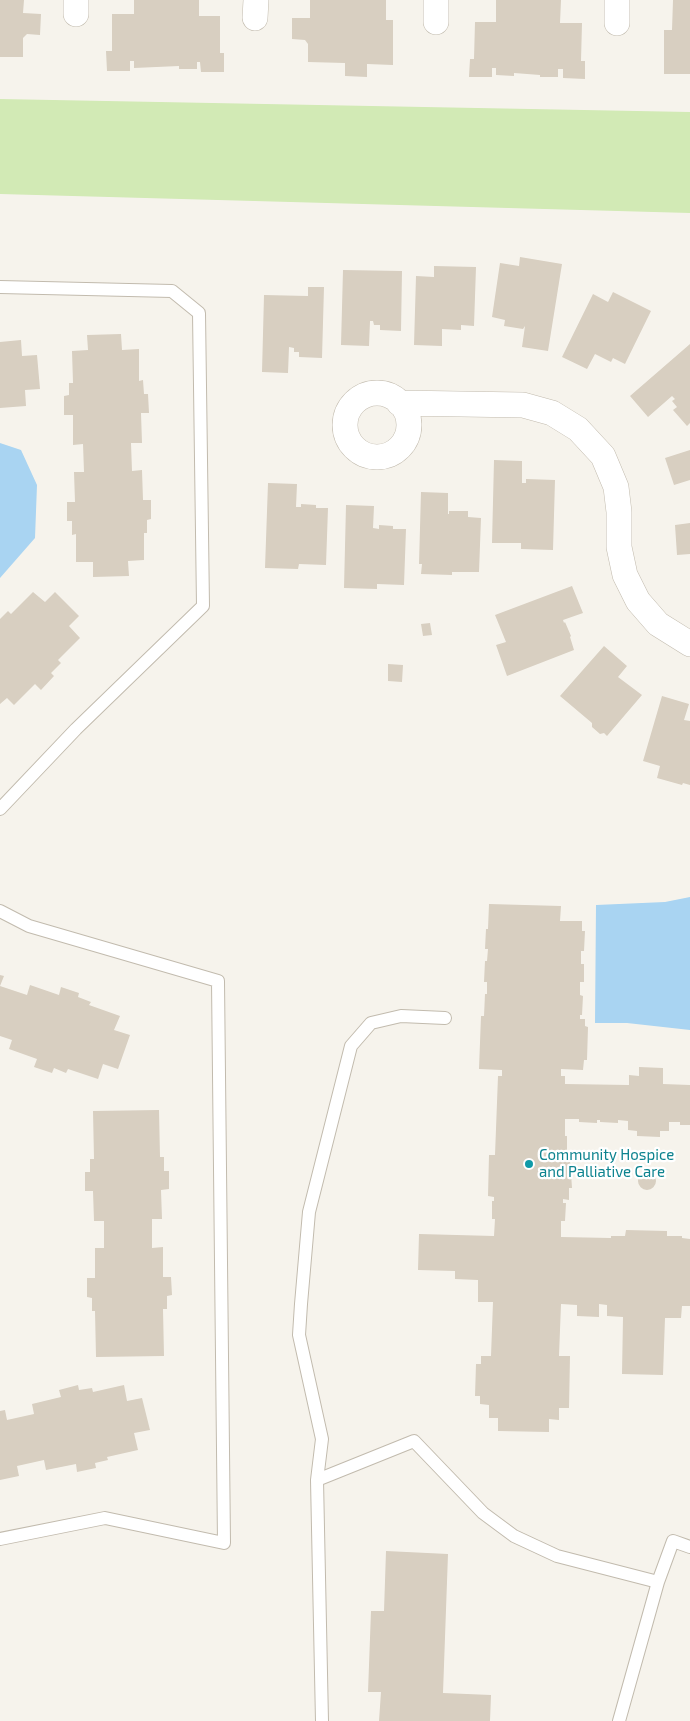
<!DOCTYPE html>
<style>
body{margin:0}
canvas{display:block;background:#f6f3ec}
</style>
<canvas width="690" height="1721"></canvas>
<script>
const context = document.querySelector('canvas').getContext('2d');
context.lineJoin = 'round';
function fill(path, color) {
  context.fillStyle = color;
  context.fill(path, 'evenodd');
}
function poly(rows) {
  const path = new Path2D();
  for (const r of rows) {
    if (r.length === 3) {
      path.moveTo(r[0] + r[2], r[1]);
      path.arc(r[0], r[1], r[2], 0, 2 * Math.PI);
      continue;
    }
    path.moveTo(r[0], r[1]);
    for (let i = 2; i < r.length; i += 2) path.lineTo(r[i], r[i + 1]);
  }
  return path;
}
function strokePath(path, color, width, dash) {
  context.strokeStyle = color;
  context.lineWidth = width;
  context.lineCap = dash ? 'butt' : 'round';
  context.setLineDash(dash || []);
  context.stroke(path);
}
function label(font, color, halo, rows, align = 'center') {
  context.font = font + ' "Exo 2",sans-serif';
  context.lineWidth = 4.5;
  context.setLineDash([]);
  context.textBaseline = 'middle';
  context.strokeStyle = halo;
  context.fillStyle = color;
  for (const [text, x, y, turn = 0] of rows) {
    context.save();
    context.translate(x, y);
    context.rotate((+turn || 0) * Math.PI / 180);
    context.textAlign = isNaN(turn) ? turn : align;
    if (halo) context.strokeText(text, 0, 0);
    context.fillText(text, 0, 0);
    context.restore();
  }
}
fill(poly([
 [0,99,690,112,690,213,0,194]
]), '#d2eab5');
fill(poly([
 [0,443,21,450,37,485,35,538,0,578],
 [690,897,690,1030,627,1023,595,1023,596,905,665,902]
]), '#a9d4f2');
fill(poly([
 [0,0,24,0,23,13,41,14,40,35,27,34,23,38,23,57,0,57],
 [134,0,199,0,199,16,220,16,220,53,224,53,224,72,201,72,200,62,197,62,197,69,179,69,179,66,134,68,134,61,130,61,130,71,107,71,106,51,112,51,112,14,134,14],
 [310,0,386,0,386,20,393,20,393,65,367,64,367,77,345,76,345,63,308,62,308,44,305,40,292,39,292,18,310,18],
 [496,0,561,0,560,23,582,23,581,61,585,61,585,79,563,78,563,69,558,69,558,77,540,77,540,75,514,73,514,76,496,75,496,68,492,68,492,77,469,77,470,59,474,59,475,22,496,22],
 [673,0,690,0,690,74,664,74,664,30,672,30],
 [520,257,562,264,548,351,522,347,525,326,523,329,504,326,505,320,492,317,500,263,519,266],
 [434,266,476,267,474,326,461,325,461,330,442,329,442,346,414,345,416,276,434,277],
 [343,270,402,271,401,331,380,330,380,325,374,325,373,321,370,321,369,346,341,345],
 [308,287,324,287,322,358,299,357,299,352,294,352,294,348,289,347,288,373,262,372,264,295,308,296],
 [613,292,651,311,625,364,613,358,611,362,595,354,587,369,562,357,593,294,608,302],
 [121,334,122,350,139,349,139,381,143,380,144,394,148,394,149,413,141,413,142,443,131,443,132,471,142,470,143,500,151,500,151,519,147,520,147,533,144,533,144,560,128,561,129,576,93,577,93,562,76,562,76,534,72,535,72,521,67,521,67,502,75,502,74,472,84,472,83,444,73,445,73,415,64,415,64,396,69,395,69,383,73,383,72,351,88,350,87,335],
 [21,340,22,356,37,355,40,389,25,390,26,406,0,408,0,342],
 [690,344,690,423,687,426,673,410,677,407,672,401,675,399,672,396,648,417,630,396],
 [690,450,690,480,674,485,665,458],
 [494,460,522,461,522,483,526,483,526,479,555,480,553,550,521,549,521,543,492,543],
 [268,483,297,484,296,507,301,507,301,504,316,505,316,508,328,508,326,565,299,564,298,569,265,568],
 [421,492,448,493,448,514,449,514,449,511,468,511,468,517,481,518,479,572,452,572,452,575,421,574,422,564,419,564],
 [346,505,374,506,373,528,379,529,379,525,393,526,393,529,406,529,404,585,377,584,377,589,344,588],
 [690,523,690,554,677,555,675,525],
 [572,586,583,613,563,620,564,623,565,622,571,636,570,637,574,650,507,676,496,645,506,642,495,615],
 [33,592,45,602,55,592,79,616,69,626,80,638,58,660,61,663,51,673,54,676,41,690,35,684,14,705,7,698,0,704,0,619,8,611,11,614],
 [430,623,432,635,423,636,421,624],
 [604,646,627,666,618,677,642,695,607,736,604,733,600,734,592,727,592,723,560,696],
 [388,664,403,665,402,682,388,681],
 [662,696,689,704,684,720,690,721,690,785,683,783,682,785,657,778,660,766,643,761],
 [489,904,561,906,560,921,582,921,582,931,585,931,584,951,581,951,581,964,584,964,584,982,580,982,580,995,583,996,582,1015,580,1015,580,1019,585,1019,585,1026,588,1027,587,1060,584,1060,583,1070,561,1069,561,1076,565,1076,565,1084,629,1085,629,1075,639,1076,639,1067,663,1068,663,1084,690,1085,690,1125,680,1125,680,1122,669,1122,669,1131,660,1131,660,1137,637,1136,637,1131,628,1130,628,1121,618,1120,618,1123,600,1122,600,1120,597,1120,597,1123,579,1122,579,1119,565,1119,565,1136,567,1136,567,1155,564,1155,564,1158,570,1159,572,1188,569,1188,569,1200,563,1199,563,1203,566,1203,565,1221,561,1221,561,1237,611,1238,611,1236,625,1236,626,1230,667,1231,667,1236,682,1236,682,1238,690,1239,690,1306,682,1306,681,1318,665,1318,663,1375,622,1374,623,1317,607,1316,607,1305,599,1304,599,1317,577,1316,577,1305,561,1304,559,1356,570,1356,569,1408,559,1408,559,1420,549,1419,549,1432,498,1431,498,1418,489,1418,489,1405,480,1404,480,1396,475,1396,476,1364,481,1364,481,1356,491,1356,493,1302,478,1302,478,1280,455,1279,455,1271,418,1270,419,1234,494,1236,495,1219,492,1219,492,1201,494,1201,494,1197,488,1196,489,1155,495,1155,498,1076,502,1076,502,1070,479,1069,481,1016,484,1016,485,994,487,994,487,982,484,982,485,961,487,961,488,949,485,949,486,929,488,929],
 [0,975,4,976,0,986,27,995,30,985,59,995,61,987,79,993,78,997,91,1002,89,1005,120,1016,114,1030,130,1035,118,1069,103,1064,98,1079,68,1069,66,1073,54,1068,52,1073,34,1067,37,1059,9,1049,12,1040,0,1036],
 [159,1110,160,1157,164,1157,164,1171,169,1171,169,1189,161,1190,162,1219,152,1219,152,1248,163,1247,163,1277,171,1277,172,1295,167,1296,167,1309,163,1309,164,1356,96,1357,95,1311,92,1311,92,1298,87,1297,87,1278,95,1278,95,1248,104,1248,104,1221,94,1221,93,1191,85,1191,85,1172,90,1172,90,1159,94,1159,93,1111],
 [647,1181,9],
 [78,1385,79,1390,92,1388,93,1392,124,1385,127,1401,142,1398,150,1430,134,1433,138,1450,107,1457,108,1460,95,1463,96,1468,77,1472,76,1464,46,1470,44,1460,17,1466,19,1476,0,1480,0,1411,5,1410,7,1420,34,1414,32,1404,61,1397,59,1390],
 [386,1551,448,1554,443,1693,491,1695,490,1721,379,1721,381,1692,368,1692,371,1611,384,1611]
]), '#d8cfc1');
const service = poly([
 [0,287,172,291,199,313,203,606,76,729,0,809],
 [0,911,29,926,218,981,224,1543,105,1518,0,1539],
 [445,1018,401,1016,371,1023,351,1046,309,1212,301,1304,299,1335,322,1439,317,1480,414,1441,483,1513,514,1536,557,1556,658,1582],
 [317,1480,322,1721],
 [619,1721,658,1582,673,1541,690,1547]
]);
const minor = poly([
 [76,14,76,0],
 [255,18,256,0],
 [436,22,436,0],
 [617,23,617,0],
 [377,425,32],
 [399,403,523,405,552,413,578,429,603,456,616,487,619,512,619,547,625,575,638,601,658,624,690,644]
]);
strokePath(service, '#c2bbae', 14);
strokePath(minor, '#c2bbae', 26);
strokePath(service, '#fff', 12);
strokePath(minor, '#fff', 25);
for (const [x, y, r, color] of [
 [529,1164,5,"#0f9aa8"]
]) {
  const dot = new Path2D();
  dot.arc(x, y, r, 0, 2 * Math.PI);
  context.fillStyle = color;
  context.fill(dot);
  strokePath(dot, '#fff', 2);
}
label('15px', '#0d838f', '#fff', [
 ["Community Hospice",539,1155],
 ["and Palliative Care",539,1172]
], 'left');
</script>
